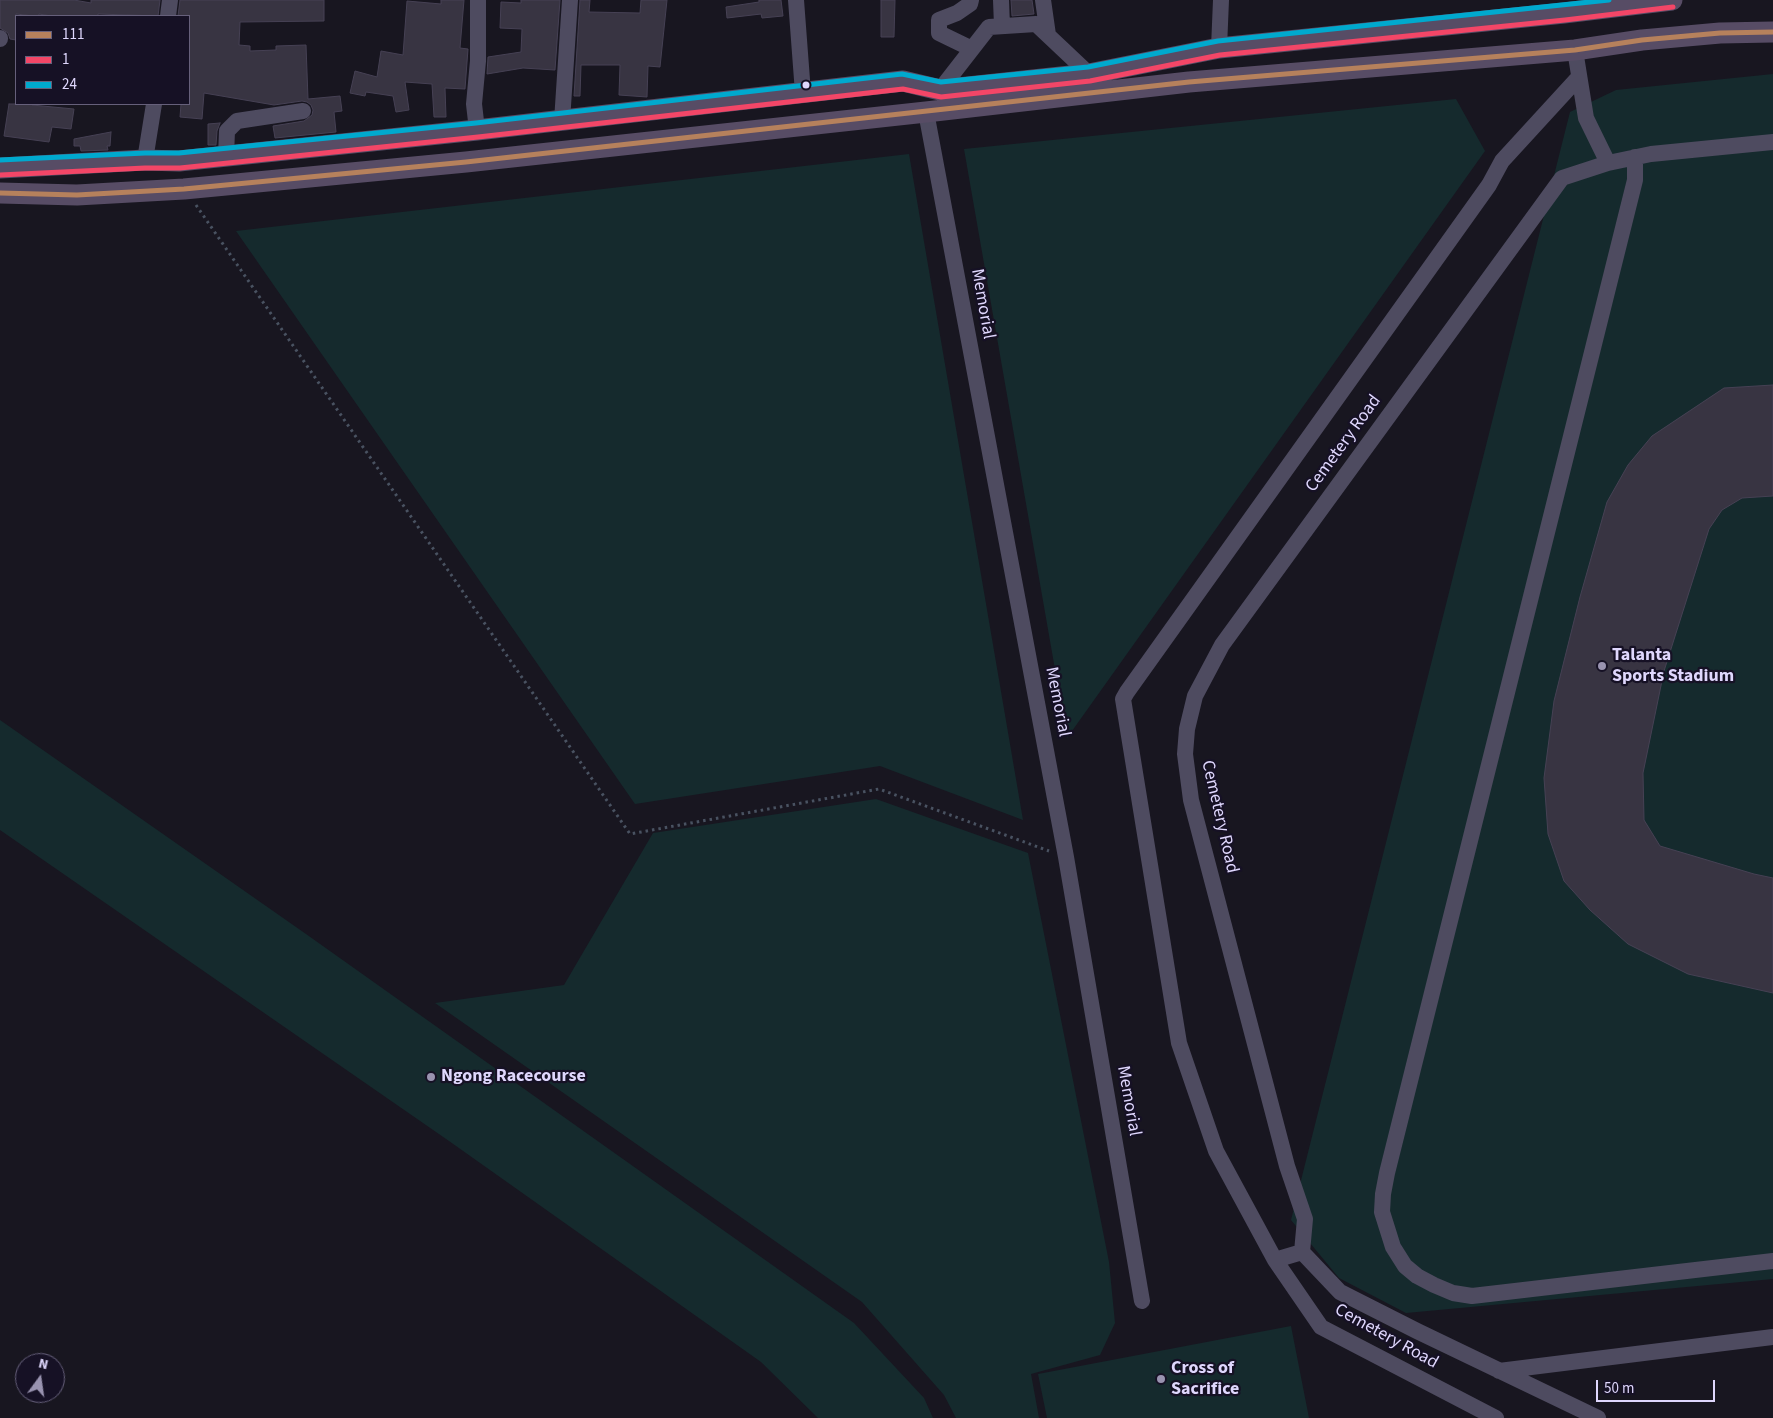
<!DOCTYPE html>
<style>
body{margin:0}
#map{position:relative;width:1773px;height:1418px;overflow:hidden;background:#181620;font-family:"Source Sans 3",sans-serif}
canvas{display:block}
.legend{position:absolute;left:15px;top:15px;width:175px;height:90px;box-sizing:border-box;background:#161125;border:1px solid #66607b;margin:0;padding:6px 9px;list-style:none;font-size:15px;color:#dfd7fd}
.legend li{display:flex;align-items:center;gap:10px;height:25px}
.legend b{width:25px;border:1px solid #66607b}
.north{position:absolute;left:15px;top:1353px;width:50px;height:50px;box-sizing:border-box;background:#161125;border:1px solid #66607b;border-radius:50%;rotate:14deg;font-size:14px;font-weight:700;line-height:20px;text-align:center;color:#dfd7fd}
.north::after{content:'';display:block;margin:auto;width:18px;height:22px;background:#9993b0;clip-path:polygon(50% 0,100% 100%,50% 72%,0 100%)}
.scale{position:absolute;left:1596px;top:1380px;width:119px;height:22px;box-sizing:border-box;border:2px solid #dfd7fd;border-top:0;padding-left:6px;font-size:15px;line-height:18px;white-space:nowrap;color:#dfd7fd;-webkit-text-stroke:4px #161125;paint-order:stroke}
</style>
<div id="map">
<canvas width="1773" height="1418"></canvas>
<ul class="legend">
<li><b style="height:6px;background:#b6815c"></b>111</li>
<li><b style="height:6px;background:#f34667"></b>1</li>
<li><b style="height:6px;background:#00a9ce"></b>24</li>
</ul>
<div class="north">N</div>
<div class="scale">50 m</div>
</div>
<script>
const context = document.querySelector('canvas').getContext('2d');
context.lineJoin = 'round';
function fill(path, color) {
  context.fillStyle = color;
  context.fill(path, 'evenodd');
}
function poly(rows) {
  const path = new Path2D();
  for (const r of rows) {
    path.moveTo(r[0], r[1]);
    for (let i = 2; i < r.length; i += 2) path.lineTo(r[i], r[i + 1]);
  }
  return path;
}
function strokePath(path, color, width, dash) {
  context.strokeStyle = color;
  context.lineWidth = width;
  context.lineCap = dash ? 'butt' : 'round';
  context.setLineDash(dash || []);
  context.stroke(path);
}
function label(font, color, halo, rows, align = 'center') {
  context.font = font + ' "Source Sans 3",sans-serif';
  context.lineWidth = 4.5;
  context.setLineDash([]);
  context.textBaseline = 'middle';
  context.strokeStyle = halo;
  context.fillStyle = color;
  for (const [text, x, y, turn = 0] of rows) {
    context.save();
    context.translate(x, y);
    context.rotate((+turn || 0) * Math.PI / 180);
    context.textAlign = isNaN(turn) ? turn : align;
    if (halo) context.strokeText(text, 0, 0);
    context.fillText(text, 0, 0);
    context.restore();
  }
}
fill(poly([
 [1773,74,1773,1279,1406,1313,1339,1278,1291,1220,1570,112,1616,90],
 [1456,99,1485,151,1067,738,964,149],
 [909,154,1023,820,880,766,635,804,236,231],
 [0,720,306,934,854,1323,924,1398,933,1418,818,1418,761,1362,449,1141,0,830],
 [876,799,1028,853,1109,1262,1115,1323,1100,1355,1031,1374,1039,1418,956,1418,944,1395,862,1302,435,1003,564,985,653,833],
 [1291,1326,1309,1418,1047,1418,1038,1374]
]), '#152a2d');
const building = poly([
 [0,0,74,0,91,3,91,0,160,0,158,16,98,14,98,16,51,16,39,14,39,16,34,16,16,14,16,40,10,39,8,33,0,28,0,0],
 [180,0,324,0,324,21,240,22,239,45,250,46,250,51,276,50,276,46,306,45,308,99,340,96,342,111,334,112,336,132,275,138,273,126,304,121,312,115,313,110,311,105,307,102,302,101,274,105,204,93,202,119,180,117,181,104,189,104,189,16,178,16,180,0],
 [441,0,464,0,460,48,468,49,465,89,445,88,446,117,434,117,432,84,405,82,409,110,396,112,393,96,366,92,365,96,350,93,355,71,377,77,381,51,403,55,407,1,441,4,441,0],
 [521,0,560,0,555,70,523,68,487,74,488,57,521,52,522,29,500,28,501,2,521,3,521,0],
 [580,0,590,0,589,12,640,13,641,0,667,0,660,67,648,66,647,97,619,95,620,65,581,65,580,96,574,96,580,0],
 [759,0,781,0,783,16,762,18,761,14,727,18,726,7,759,2,759,0],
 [881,0,895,0,894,37,881,37,881,0],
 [1011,0,1032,0,1034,14,1012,16,1011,0],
 [9,104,32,104,32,105,74,109,71,129,52,127,49,142,4,136,9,104],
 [220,123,217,131,216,145,208,145,208,124,220,123],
 [111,132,110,146,107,146,108,150,81,151,80,146,74,146,74,139,111,132],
 [1773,385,1773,496,1742,498,1722,510,1709,529,1664,671,1643,773,1644,820,1660,846,1754,874,1773,878,1773,993,1688,974,1628,944,1590,910,1564,881,1548,834,1544,778,1554,701,1580,597,1607,502,1628,465,1652,436,1724,388,1773,385]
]);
fill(building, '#383442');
strokePath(building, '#464154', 1);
strokePath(poly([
 [196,205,630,834,879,789,1049,851]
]), '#495261', 3, [2.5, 4]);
strokePath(poly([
 [796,0,803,93],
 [971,0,970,4,957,13,939,20,939,33,972,49],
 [1001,0,1002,26],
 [1043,0,1048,35],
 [168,16,170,0],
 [0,39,0,38],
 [1219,48,1221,0],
 [940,90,989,27,1036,24,1089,74],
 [926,112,1066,857,1142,1301],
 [562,121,570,0],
 [477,130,474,104,478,61,478,0],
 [226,156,227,131,237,121,303,111],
 [1635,157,1635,180,1387,1173,1383,1194,1382,1212,1393,1247,1405,1266,1417,1276,1434,1285,1453,1293,1472,1296,1773,1261],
 [145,160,154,104],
 [1608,163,1651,154,1773,142],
 [1302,1252,1340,1292,1417,1331,1598,1418],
 [1275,1260,1216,1151,1179,1043,1123,699,1127,692,1489,185,1502,161,1579,77],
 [1499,1371,1773,1337],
 [1496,1418,1321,1327,1275,1260,1302,1252,1305,1219,1287,1166,1191,800,1185,754,1187,729,1195,696,1222,645,1562,178,1608,163,1586,118,1575,50]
]), '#4e4b60', 16);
strokePath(poly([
 [0,168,145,160,179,161,477,130,903,81,940,90,1089,74,1219,48,1564,13,1672,0],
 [0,193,77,195,184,189,466,162,926,112,1189,82,1575,50,1642,40,1720,33,1773,32]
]), '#574c65', 21);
strokePath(poly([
 [0,193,77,195,184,189,466,162,1189,82,1575,50,1642,40,1720,33,1773,32]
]), '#b6815c', 5);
strokePath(poly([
 [0,175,145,168,180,168,478,137,903,89,941,97,1090,81,1220,55,1565,20,1673,7]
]), '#f34667', 5);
strokePath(poly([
 [0,160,145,153,179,153,476,123,902,74,941,82,1088,67,1218,41,1609,0]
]), '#00a9ce', 5);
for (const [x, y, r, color] of [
 [806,85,4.5,"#dfd7fd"],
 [1602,666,5,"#9993b0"],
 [431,1077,5,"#9993b0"],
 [1161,1379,5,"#9993b0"]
]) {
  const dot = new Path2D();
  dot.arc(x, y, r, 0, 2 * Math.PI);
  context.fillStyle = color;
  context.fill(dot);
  strokePath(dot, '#161125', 2);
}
label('18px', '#dfd7fd', '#161125', [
 ["Memorial",982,304,80],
 ["Cemetery Road",1344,444,-54],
 ["Memorial",1057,702,79],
 ["Cemetery Road",1219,817,77],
 ["Memorial",1128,1101,80],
 ["Cemetery Road",1386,1337,29]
]);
label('bold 18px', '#dfd7fd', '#161125', [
 ["Talanta",1612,656],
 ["Sports Stadium",1612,677],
 ["Ngong Racecourse",441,1077],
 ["Cross of",1171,1369],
 ["Sacrifice",1171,1390]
], 'left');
</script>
